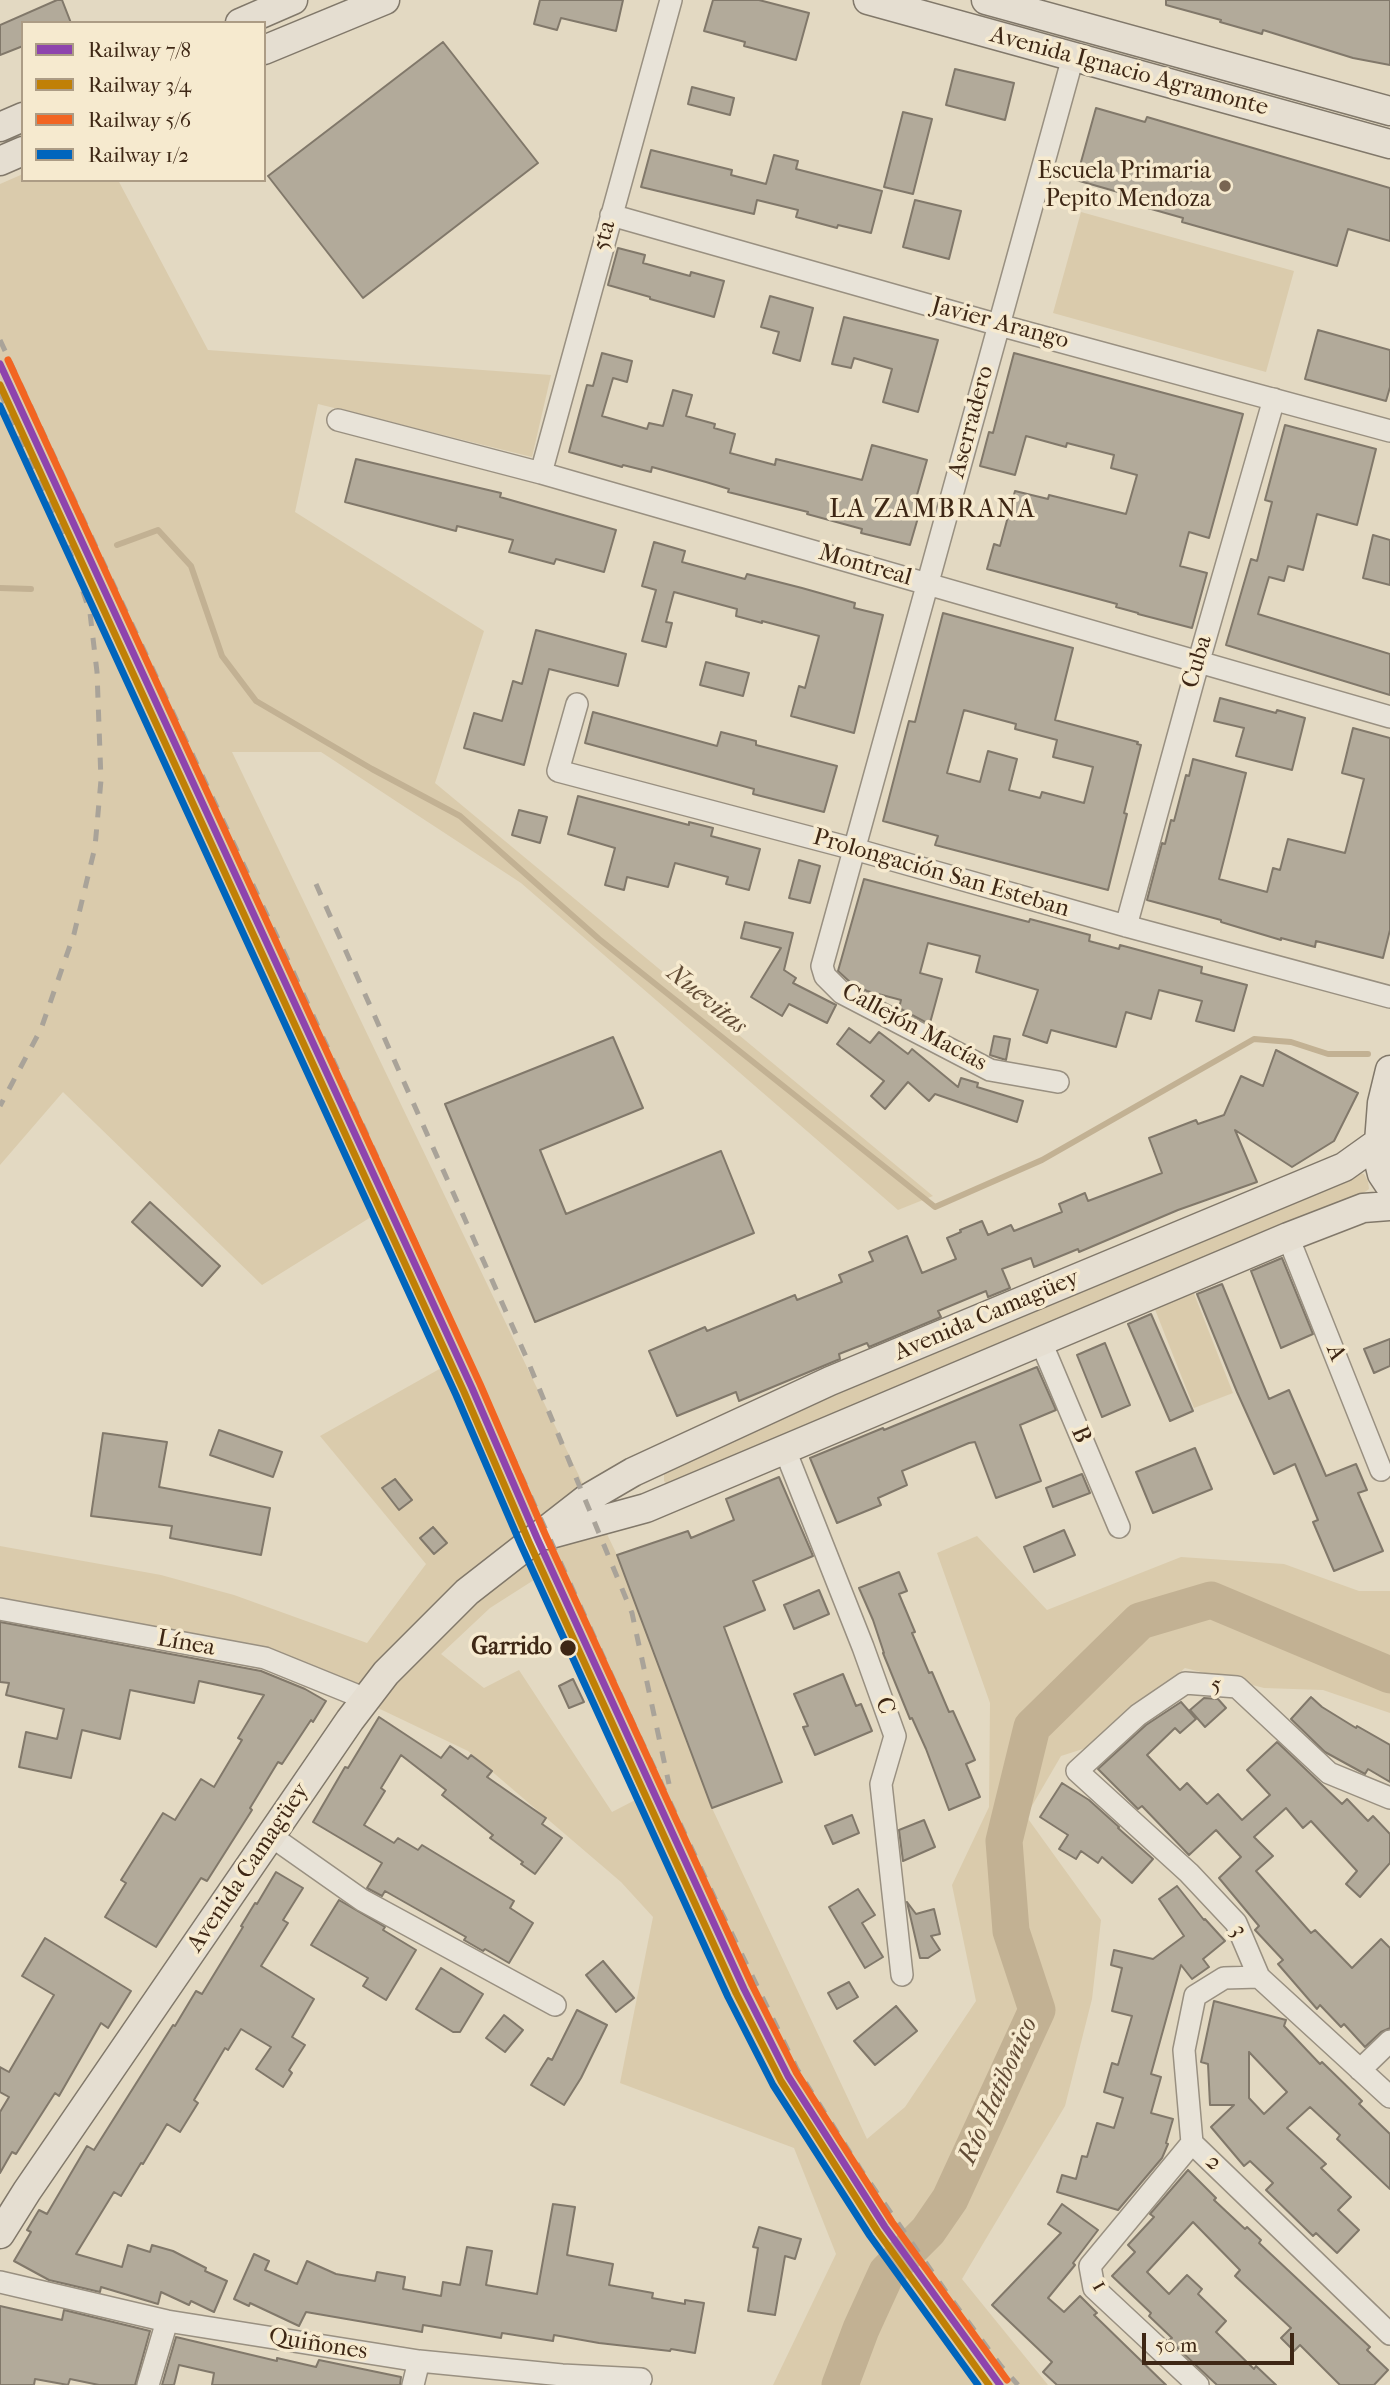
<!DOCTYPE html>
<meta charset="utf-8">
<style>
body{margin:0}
#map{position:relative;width:1390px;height:2385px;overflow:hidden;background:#e3d9c2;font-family:"IM FELL French Canon",serif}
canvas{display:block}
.legend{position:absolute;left:21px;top:21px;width:245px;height:161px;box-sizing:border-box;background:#f6eacf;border:2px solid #ac9c85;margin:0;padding:9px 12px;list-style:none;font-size:21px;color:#3e2715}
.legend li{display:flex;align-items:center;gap:14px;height:35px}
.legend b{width:35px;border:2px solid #ac9c85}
.scale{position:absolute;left:1142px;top:2333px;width:152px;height:32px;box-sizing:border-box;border:4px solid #3e2715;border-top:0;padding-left:9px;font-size:21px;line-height:24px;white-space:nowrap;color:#3e2715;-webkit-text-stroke:5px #f6eacf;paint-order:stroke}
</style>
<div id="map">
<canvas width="1390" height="2385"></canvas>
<ul class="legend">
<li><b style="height:9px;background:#8e44ad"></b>Railway 7/8</li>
<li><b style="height:9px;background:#c08006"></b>Railway 3/4</li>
<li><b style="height:9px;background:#f26522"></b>Railway 5/6</li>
<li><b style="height:9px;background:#0065bd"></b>Railway 1/2</li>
</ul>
<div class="scale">50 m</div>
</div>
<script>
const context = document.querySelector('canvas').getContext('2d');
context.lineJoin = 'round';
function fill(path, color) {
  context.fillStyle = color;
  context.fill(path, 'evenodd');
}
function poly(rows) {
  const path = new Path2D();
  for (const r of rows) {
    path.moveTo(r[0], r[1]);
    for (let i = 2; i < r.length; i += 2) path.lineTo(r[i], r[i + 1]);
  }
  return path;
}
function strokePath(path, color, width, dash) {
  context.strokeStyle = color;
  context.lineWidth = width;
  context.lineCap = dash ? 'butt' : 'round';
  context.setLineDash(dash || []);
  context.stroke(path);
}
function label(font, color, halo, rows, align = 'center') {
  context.font = font + ' "IM FELL French Canon",serif';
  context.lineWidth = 7;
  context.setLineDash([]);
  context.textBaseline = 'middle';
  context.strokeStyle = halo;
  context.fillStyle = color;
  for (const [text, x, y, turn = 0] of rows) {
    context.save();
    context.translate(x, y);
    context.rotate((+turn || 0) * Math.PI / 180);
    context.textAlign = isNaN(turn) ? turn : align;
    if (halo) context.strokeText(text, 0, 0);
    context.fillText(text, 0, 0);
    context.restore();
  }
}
fill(poly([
 [23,174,23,180,118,180,208,350,551,375,532,457,318,404,295,512,484,631,435,783,933,1196,898,1210,521,883,321,752,232,752,617,1555,712,1808,867,2139,905,2107,976,2001,952,1885,989,1807,990,1703,937,1553,977,1536,1047,1610,1181,1557,1284,1564,1359,1591,1390,1591,1390,1713,1323,1690,1264,1688,1185,1668,1086,1748,1061,1756,1026,1816,1101,1920,1092,1999,1065,2106,962,2279,1048,2385,773,2385,836,2254,794,2148,620,2083,653,1917,621,1882,468,1751,271,1657,0,1608,0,1546,161,1575,234,1595,367,1643,426,1564,320,1436,443,1367,371,1217,262,1285,63,1092,0,1165,0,184],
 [537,1578,641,1797,612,1812,519,1670,484,1688,441,1654,490,1608],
 [1081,212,1294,271,1266,372,1053,313],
 [1357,1172,1364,1174,1368,1181,1369,1189,1362,1194,668,1486,664,1481,664,1466],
 [1193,1291,1233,1393,1194,1408,1154,1307]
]), '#dacbac');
strokePath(poly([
 [117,545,158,530,191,566,222,656,256,701,372,769,460,816,599,939,935,1207,1042,1160,1254,1039,1291,1042,1328,1054,1368,1054],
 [0,588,31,589]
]), '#c2b193', 6);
strokePath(poly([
 [840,2385,861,2329,887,2272,928,2231,950,2199,1037,2010,1011,1931,1004,1841,1032,1727,1140,1621,1211,1600,1390,1675]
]), '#c2b193', 37);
const building = poly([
 [57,0,62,0,71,23,23,23,23,46,0,55,0,25,57,0],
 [540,0,623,0,616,31,561,18,557,30,534,24,540,0],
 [713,0,759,0,809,13,796,60,744,46,745,42,704,31,713,0],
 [1166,0,1390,0,1390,65,1353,58,1263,30,1262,34,1220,22,1221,20,1166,5,1166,0],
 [443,42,538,163,363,298,268,176,443,42],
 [955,69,1014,83,1005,120,946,105,955,69],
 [692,87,734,98,730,115,688,104,692,87],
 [1096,108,1145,122,1147,117,1390,188,1390,241,1348,229,1337,266,1182,222,1183,218,1123,201,1125,194,1076,180,1096,108],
 [903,112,932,119,913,194,884,187,903,112],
 [651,150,732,170,731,175,766,184,774,155,798,161,796,169,882,191,871,233,838,225,837,228,796,217,798,210,757,200,754,214,641,187,651,150],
 [915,200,961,211,949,259,903,247,915,200],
 [618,248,645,255,643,263,690,276,691,272,724,281,714,317,650,299,650,297,608,285,618,248],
 [770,296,813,308,800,361,773,353,779,332,761,327,770,296],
 [844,317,938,340,918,412,883,402,892,369,854,358,851,368,832,364,844,317],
 [1318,330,1390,350,1390,387,1386,401,1305,379,1318,330],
 [602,353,632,361,627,382,613,378,602,416,647,429,649,423,663,426,673,390,692,395,686,416,715,424,714,428,735,434,730,453,775,465,776,459,862,480,872,445,927,460,915,502,922,504,910,545,861,533,862,529,807,514,808,512,728,492,729,489,706,482,652,467,651,472,623,465,622,467,569,452,587,385,593,386,602,353],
 [1014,353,1243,414,1209,538,1189,532,1180,566,1207,573,1192,628,1138,614,1138,613,1116,607,1117,604,987,569,994,544,1000,546,1015,491,1048,499,1049,495,1126,514,1137,475,1111,468,1114,455,1067,443,1066,447,1026,436,1015,475,980,466,989,432,993,433,1014,353],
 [1285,425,1376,449,1357,525,1317,514,1303,570,1288,566,1284,581,1269,577,1258,614,1390,654,1390,695,1226,645,1251,559,1257,561,1272,502,1265,500,1285,425],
 [356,459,501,493,500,497,616,530,604,572,556,559,554,564,509,552,513,540,457,526,456,531,345,502,356,459],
 [1373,535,1390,540,1390,585,1363,578,1373,535],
 [654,542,685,551,682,562,745,579,747,574,802,588,855,603,854,608,883,615,854,733,791,716,799,686,805,688,819,636,762,621,762,623,736,616,737,609,674,592,666,622,672,623,666,647,642,641,656,590,642,586,654,542],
 [943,613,1073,648,1055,720,1138,742,1137,744,1141,745,1124,813,1127,814,1108,890,935,845,938,836,883,821,909,721,915,722,943,613],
 [964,710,1016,724,1015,729,1057,740,1053,757,1093,767,1084,803,1042,792,1040,798,1009,790,1017,759,988,751,980,782,947,773,964,710],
 [536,630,626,654,618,686,549,669,524,765,464,748,474,713,502,721,513,681,522,684,536,630],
 [706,662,749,673,743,696,700,685,706,662],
 [1220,698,1276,713,1277,710,1305,718,1292,770,1236,756,1244,728,1214,721,1220,698],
 [593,712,717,746,721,732,756,741,756,745,837,766,824,812,753,794,754,789,585,743,593,712],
 [1353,728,1390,738,1390,930,1383,958,1316,941,1315,947,1281,938,1281,940,1221,922,1221,920,1147,900,1162,843,1165,844,1171,820,1174,821,1186,775,1189,776,1193,759,1246,773,1219,879,1267,892,1273,868,1280,870,1288,839,1345,853,1364,779,1342,773,1353,728],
 [578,796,689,825,689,822,713,828,711,836,760,849,749,890,726,884,728,877,675,863,668,887,627,877,624,890,605,885,615,848,568,834,578,796],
 [519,810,547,817,540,843,512,835,519,810],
 [799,860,820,866,810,903,789,898,799,860],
 [864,879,1029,922,1030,919,1090,935,1089,941,1119,949,1120,945,1202,967,1201,973,1247,985,1234,1031,1196,1021,1202,1001,1159,990,1151,1019,1126,1012,1116,1047,1051,1030,1047,1043,1023,1035,1038,990,976,972,980,956,928,943,920,973,942,979,930,1023,927,1023,899,1008,901,1000,867,991,850,982,838,971,864,879],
 [745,922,793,933,784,970,796,978,793,983,836,1005,827,1023,789,1004,782,1016,751,997,781,948,741,938,745,922],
 [849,1028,870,1043,879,1032,908,1054,912,1049,958,1087,961,1078,978,1083,977,1087,1023,1101,1017,1122,935,1094,929,1101,908,1082,885,1109,871,1096,884,1081,837,1044,849,1028],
 [994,1036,1010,1039,1006,1060,990,1055,994,1036],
 [613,1037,643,1108,540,1150,566,1214,721,1151,754,1233,535,1322,445,1104,613,1037],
 [1276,1050,1358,1093,1334,1141,1292,1167,1235,1130,1257,1182,1178,1210,1079,1252,1078,1249,1034,1267,1031,1258,1002,1269,1010,1288,988,1297,986,1291,938,1311,941,1317,869,1347,867,1343,839,1354,840,1359,739,1401,736,1392,677,1416,649,1351,705,1327,707,1331,795,1295,797,1300,842,1282,839,1275,873,1261,869,1252,907,1236,922,1273,956,1259,947,1238,961,1232,960,1230,982,1221,988,1235,1011,1225,1014,1231,1062,1212,1059,1204,1085,1193,1088,1201,1162,1173,1149,1138,1196,1120,1198,1124,1224,1115,1241,1076,1263,1086,1276,1050],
 [150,1202,220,1266,202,1286,132,1222,150,1202],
 [1282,1258,1313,1334,1281,1348,1251,1271,1282,1258],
 [1222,1284,1269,1399,1289,1390,1326,1476,1356,1464,1367,1490,1358,1493,1383,1551,1334,1571,1313,1522,1318,1520,1295,1464,1274,1474,1237,1392,1197,1294,1222,1284],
 [1151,1314,1193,1411,1170,1421,1128,1324,1151,1314],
 [1390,1339,1390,1366,1374,1373,1364,1349,1390,1339],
 [1105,1343,1130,1405,1102,1417,1077,1355,1105,1343],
 [1037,1367,1056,1410,1020,1425,1041,1481,996,1498,975,1442,969,1443,902,1471,907,1485,878,1498,881,1505,837,1523,810,1458,883,1428,884,1430,1037,1367],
 [219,1430,282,1452,273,1477,210,1455,219,1430],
 [103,1433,167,1442,159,1487,270,1508,261,1555,170,1538,172,1526,91,1516,103,1433],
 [1195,1448,1212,1489,1153,1513,1136,1472,1195,1448],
 [1082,1474,1090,1493,1053,1507,1046,1488,1082,1474],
 [779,1477,813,1556,753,1581,765,1610,724,1627,782,1782,712,1808,617,1555,688,1531,691,1538,734,1520,726,1499,779,1477],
 [395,1479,412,1500,399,1510,382,1488,395,1479],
 [433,1527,447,1543,434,1554,420,1538,433,1527],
 [1064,1530,1075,1555,1034,1572,1024,1547,1064,1530],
 [899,1572,907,1591,899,1594,915,1632,912,1633,929,1673,932,1672,949,1712,953,1711,975,1760,966,1764,980,1797,949,1810,926,1749,912,1718,910,1719,883,1653,884,1653,873,1620,859,1588,899,1572],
 [819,1590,829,1614,794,1629,784,1605,819,1590],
 [0,1622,261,1671,305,1689,326,1701,313,1722,311,1720,282,1764,278,1762,250,1808,252,1810,207,1881,201,1878,156,1947,105,1917,126,1883,121,1880,163,1813,175,1820,201,1779,214,1787,242,1740,238,1738,264,1695,199,1681,194,1703,130,1690,120,1739,82,1730,71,1778,19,1767,26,1732,57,1739,64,1709,6,1695,9,1683,0,1682,0,1622],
 [843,1674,856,1706,861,1704,872,1731,815,1755,803,1727,808,1726,794,1694,843,1674],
 [573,1679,584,1702,569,1708,559,1686,573,1679],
 [1311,1697,1322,1707,1356,1728,1357,1726,1390,1745,1390,1782,1368,1769,1365,1774,1325,1752,1291,1719,1311,1697],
 [1204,1698,1218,1699,1226,1708,1205,1727,1190,1710,1204,1698],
 [1181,1702,1196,1719,1180,1733,1175,1728,1147,1755,1180,1790,1187,1783,1207,1804,1218,1794,1242,1820,1270,1795,1247,1770,1277,1742,1342,1804,1347,1799,1368,1821,1373,1816,1390,1834,1390,1863,1360,1897,1346,1884,1357,1871,1311,1821,1303,1828,1286,1808,1254,1837,1273,1856,1256,1871,1311,1933,1315,1930,1352,1968,1381,1939,1390,1948,1390,2028,1381,2032,1365,2047,1344,2024,1341,2027,1320,2005,1317,2009,1278,1964,1283,1960,1255,1930,1259,1926,1219,1878,1241,1857,1216,1830,1189,1855,1142,1806,1138,1809,1098,1769,1146,1725,1181,1702],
 [379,1717,441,1758,450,1746,468,1759,471,1755,492,1771,487,1777,546,1818,542,1824,562,1838,535,1874,521,1864,523,1862,490,1838,493,1835,442,1795,446,1790,401,1755,381,1788,385,1791,364,1825,394,1843,398,1838,418,1850,422,1845,514,1901,510,1908,533,1923,509,1963,485,1949,483,1951,464,1940,466,1937,385,1891,382,1896,367,1888,382,1863,313,1822,345,1767,348,1768,379,1717],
 [1062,1783,1089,1800,1119,1827,1118,1828,1153,1859,1132,1883,1102,1857,1098,1863,1081,1851,1076,1859,1059,1849,1068,1835,1040,1817,1062,1783],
 [852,1815,859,1833,833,1844,825,1826,852,1815],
 [924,1820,935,1847,903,1861,899,1830,924,1820],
 [276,1872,303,1888,283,1920,288,1923,261,1966,314,1999,292,2037,305,2045,289,2070,292,2073,283,2087,256,2069,271,2047,241,2029,228,2050,225,2048,194,2100,198,2103,180,2132,167,2124,143,2164,141,2163,121,2196,114,2192,76,2254,122,2267,128,2245,150,2252,152,2245,173,2251,206,2268,205,2271,227,2281,214,2312,191,2301,189,2305,161,2292,158,2304,101,2287,100,2292,49,2280,14,2261,31,2232,27,2230,39,2210,47,2214,87,2146,94,2150,173,2025,175,2026,196,1991,202,1994,243,1927,241,1926,255,1903,257,1904,276,1872],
 [1177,1886,1204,1920,1205,1919,1225,1941,1203,1959,1209,1967,1192,1979,1181,1965,1151,2074,1161,2077,1151,2113,1173,2119,1166,2143,1168,2144,1162,2158,1118,2210,1057,2192,1062,2175,1076,2179,1082,2156,1087,2157,1097,2123,1114,2128,1123,2098,1104,2092,1112,2063,1118,2065,1132,2016,1112,2011,1122,1968,1111,1965,1114,1950,1153,1959,1184,1936,1159,1899,1177,1886],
 [858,1889,875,1915,862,1923,883,1957,865,1968,829,1907,858,1889],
 [339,1900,385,1927,383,1930,416,1950,386,2000,363,1986,368,1978,311,1945,339,1900],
 [907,1902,916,1914,934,1909,940,1934,931,1936,940,1950,928,1958,920,1958,907,1902],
 [45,1938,131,1991,108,2028,101,2023,59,2096,55,2093,16,2154,12,2152,0,2173,0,2112,9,2097,0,2092,0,2067,9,2072,54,1995,22,1976,45,1938],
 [603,1961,634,1998,616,2012,586,1975,603,1961],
 [441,1968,483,1994,460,2032,453,2032,416,2009,441,1968],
 [849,1982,858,1997,837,2009,828,1993,849,1982],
 [1214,2001,1286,2020,1284,2026,1320,2064,1322,2062,1362,2101,1359,2104,1390,2134,1390,2189,1337,2139,1340,2135,1310,2107,1287,2128,1326,2164,1321,2168,1351,2197,1338,2210,1359,2230,1337,2253,1316,2233,1313,2236,1266,2190,1273,2183,1250,2161,1244,2166,1211,2127,1234,2105,1210,2105,1208,2064,1201,2062,1214,2001],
 [1249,2052,1287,2092,1264,2114,1249,2098,1249,2052],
 [896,2006,917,2031,875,2065,854,2041,896,2006],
 [577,2010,607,2025,581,2078,564,2105,531,2085,548,2058,552,2060,577,2010],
 [504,2015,523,2030,505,2052,486,2038,504,2015],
 [1188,2170,1216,2198,1214,2200,1245,2229,1247,2227,1261,2240,1259,2243,1370,2347,1367,2350,1388,2370,1374,2385,1340,2385,1300,2345,1294,2351,1281,2338,1291,2328,1235,2276,1240,2270,1193,2222,1147,2272,1169,2294,1187,2275,1202,2289,1198,2294,1226,2321,1216,2332,1254,2369,1256,2366,1276,2385,1217,2385,1169,2340,1172,2338,1149,2316,1151,2313,1112,2276,1135,2252,1128,2245,1154,2217,1150,2214,1188,2170],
 [553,2204,575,2207,567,2255,613,2264,609,2285,653,2293,652,2298,685,2304,685,2300,704,2303,695,2353,671,2349,670,2351,599,2343,554,2335,553,2341,502,2333,501,2338,423,2325,422,2332,306,2312,299,2326,250,2303,249,2306,234,2299,254,2254,269,2261,265,2270,297,2284,307,2261,336,2274,375,2281,377,2272,405,2277,403,2289,441,2296,443,2282,460,2285,467,2247,492,2251,486,2285,537,2294,553,2204],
 [1062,2204,1098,2230,1073,2263,1075,2265,1048,2298,1064,2312,1080,2296,1097,2313,1094,2315,1166,2385,1057,2385,1043,2372,1052,2362,992,2305,1061,2233,1048,2224,1062,2204],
 [759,2227,801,2239,795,2259,785,2256,775,2315,748,2311,758,2248,753,2247,759,2227],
 [0,2306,62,2320,64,2310,150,2331,135,2385,99,2385,70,2379,68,2385,35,2379,34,2385,0,2385,0,2306],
 [176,2337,277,2361,277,2358,316,2367,319,2360,401,2377,400,2385,212,2385,214,2373,179,2365,174,2385,162,2385,176,2337]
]);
fill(building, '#b2aa9a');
strokePath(building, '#81786a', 2);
const minor = poly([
 [611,215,999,325,1390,431],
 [338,420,541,473,1390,717],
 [541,473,671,0],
 [577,704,558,771,854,849,1126,926,1390,997],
 [1126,926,1194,678,1274,399],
 [1058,1082,990,1070,842,993,825,976,822,966,1073,57],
 [1288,1237,1381,1470],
 [1041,1342,1119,1527],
 [785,1450,863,1647,895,1736,881,1784,902,1975],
 [0,1609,265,1658,366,1699],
 [1390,1798,1329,1773,1237,1687,1185,1683,1138,1715,1077,1771,1189,1873,1236,1923,1259,1977,1390,2097],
 [271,1836,362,1900,555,2005],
 [1259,1977,1224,1978,1195,1996,1184,2050,1192,2143,1390,2334],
 [1360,2070,1390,2041],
 [1192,2143,1090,2266,1094,2288,1198,2385],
 [0,2282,167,2321,419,2361,562,2375,641,2379],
 [148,2385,167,2321],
 [413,2385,419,2361]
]);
const major = poly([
 [868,0,1390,144],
 [986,0,1390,111],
 [240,23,293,0],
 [264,50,385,0],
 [0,127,23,117],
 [0,161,23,151],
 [1383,1129,1379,1142,1378,1158,1382,1174,1390,1186],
 [547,1535,646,1508,1288,1237,1363,1208,1390,1206],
 [0,2234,27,2191,350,1720,386,1673,467,1592,585,1500,633,1472,830,1381,1344,1167,1379,1142,1382,1103,1390,1070]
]);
strokePath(minor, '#999081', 24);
strokePath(major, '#81786a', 31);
strokePath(minor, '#e8e3d8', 21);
strokePath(major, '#e5ded1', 28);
strokePath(poly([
 [0,340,291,967,635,1727,718,1905,797,2069,861,2170,949,2296,1001,2366,1018,2385],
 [0,392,64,533,90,613,97,672,101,780,95,847,74,934,41,1029,0,1106],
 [316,884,527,1359,632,1613,669,1784]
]), '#a9a399', 5, [12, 12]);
strokePath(poly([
 [0,364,472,1388,537,1538,744,1989,788,2076,885,2227,1000,2385]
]), '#8e44ad', 7);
strokePath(poly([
 [0,385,464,1392,529,1542,736,1993,781,2081,878,2232,989,2385]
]), '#c08006', 7);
strokePath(poly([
 [8,360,480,1384,545,1534,752,1985,796,2072,892,2222,1007,2380]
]), '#f26522', 7);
strokePath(poly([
 [0,406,456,1395,521,1545,728,1997,773,2085,870,2236,978,2385]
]), '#0065bd', 7);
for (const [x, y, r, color] of [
 [1225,186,7,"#786552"],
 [568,1648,9,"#3e2715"]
]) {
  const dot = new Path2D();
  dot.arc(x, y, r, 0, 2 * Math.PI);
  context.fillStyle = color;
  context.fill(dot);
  strokePath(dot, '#f6eacf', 2.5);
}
label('24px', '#3e2715', '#f6eacf', [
 ["Avenida Ignacio Agramonte",1129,72,15],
 ["5ta",605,236,-75],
 ["Javier Arango",1000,324,15],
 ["Aserradero",972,422,-75],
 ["Montreal",865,566,16],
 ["Cuba",1198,662,-74],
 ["Prolongación San Esteban",941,874,16],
 ["Callejón Macías",914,1028,28],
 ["Avenida Camagüey",987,1316,-23],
 ["A",1335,1353,68],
 ["B",1080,1435,67],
 ["Línea",186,1644,10],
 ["5",1216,1686,4],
 ["C",884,1706,70],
 ["Avenida Camagüey",249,1868,-56],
 ["3",1238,1931,62],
 ["2",1213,2163,44],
 ["1",1099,2286,60],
 ["Quiñones",318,2345,9]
]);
label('24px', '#3e2715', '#f6eacf', [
 ["Escuela Primaria",1211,172],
 ["Pepito Mendoza",1211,200]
], 'right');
label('bold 24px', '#3e2715', '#f6eacf', [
 ["Garrido",552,1648]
], 'right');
context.letterSpacing = '2px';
label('26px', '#3e2715', '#f6eacf', [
 ["LA ZAMBRANA",933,511]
]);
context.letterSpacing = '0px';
label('italic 26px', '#614b35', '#f6eacf', [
 ["Nuevitas",706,1000,39],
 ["Río Hatibonico",999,2091,-66]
]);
</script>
